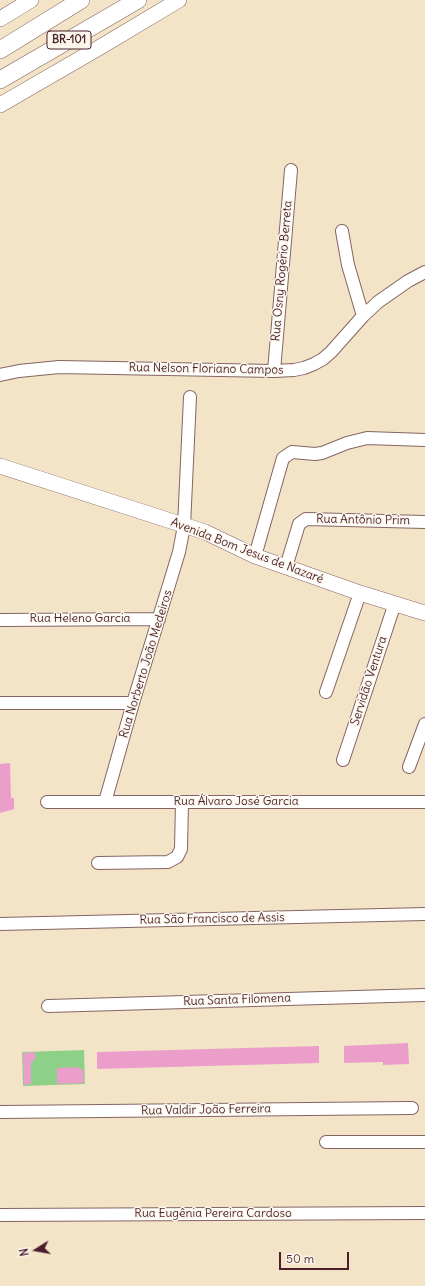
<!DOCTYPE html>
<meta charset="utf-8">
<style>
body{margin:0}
#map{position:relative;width:425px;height:1286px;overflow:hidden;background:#f3e4c8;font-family:Delius,sans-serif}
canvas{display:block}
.north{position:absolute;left:16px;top:1230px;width:40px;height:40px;-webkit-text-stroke:3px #fbf7ec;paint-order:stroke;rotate:259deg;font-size:11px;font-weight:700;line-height:16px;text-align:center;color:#4a1f2b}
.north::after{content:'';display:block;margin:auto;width:14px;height:18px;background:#4a1f2b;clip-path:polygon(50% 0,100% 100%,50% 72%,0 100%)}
.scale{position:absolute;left:279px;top:1252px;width:70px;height:18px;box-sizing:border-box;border:2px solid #4a1f2b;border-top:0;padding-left:5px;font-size:12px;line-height:14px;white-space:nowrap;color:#4a1f2b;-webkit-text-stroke:3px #fbf7ec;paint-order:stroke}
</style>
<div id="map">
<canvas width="425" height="1286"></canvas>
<div class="north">N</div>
<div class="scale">50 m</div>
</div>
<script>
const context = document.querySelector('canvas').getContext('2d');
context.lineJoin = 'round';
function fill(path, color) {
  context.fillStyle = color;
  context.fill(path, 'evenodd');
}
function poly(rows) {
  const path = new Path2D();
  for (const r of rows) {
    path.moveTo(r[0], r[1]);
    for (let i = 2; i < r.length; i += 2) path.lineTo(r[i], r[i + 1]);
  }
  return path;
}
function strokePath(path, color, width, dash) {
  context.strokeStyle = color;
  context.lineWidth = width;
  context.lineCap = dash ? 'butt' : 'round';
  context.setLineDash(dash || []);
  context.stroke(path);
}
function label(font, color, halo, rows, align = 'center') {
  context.font = font + ' Delius,sans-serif';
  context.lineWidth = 3;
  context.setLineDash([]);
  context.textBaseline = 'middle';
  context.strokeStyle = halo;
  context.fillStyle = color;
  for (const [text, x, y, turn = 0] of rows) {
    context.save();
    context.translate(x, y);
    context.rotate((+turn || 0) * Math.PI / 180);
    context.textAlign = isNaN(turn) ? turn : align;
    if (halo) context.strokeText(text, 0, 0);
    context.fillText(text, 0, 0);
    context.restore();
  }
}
fill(poly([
 [84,1050,85,1084,23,1086,22,1052]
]), '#8dd189');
fill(poly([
 [10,763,11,798,14,798,14,809,0,813,0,764],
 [408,1043,409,1064,383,1065,383,1062,344,1063,344,1046],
 [319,1046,319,1063,97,1069,97,1052],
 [35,1052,35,1060,33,1060,33,1062,31,1062,31,1084,24,1085,23,1053],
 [79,1067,79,1069,83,1069,84,1083,57,1084,57,1068]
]), '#ec9ecb');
const minor = poly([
 [342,231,348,265,363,316],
 [274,371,291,170],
 [0,375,19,371,59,367,274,371,294,370,304,368,314,364,323,359,331,352,363,316,378,302,408,281,425,272],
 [255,556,283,458,292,452,315,454,322,453,347,443,367,438,425,440],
 [286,567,299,524,306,519,425,522],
 [0,620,159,619],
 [326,692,360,593],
 [0,703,133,703],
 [343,760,395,603],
 [409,767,425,724],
 [47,802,425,802],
 [105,802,133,703,179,552,184,526,190,397],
 [98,863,168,862,177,857,181,849,182,802],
 [0,924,425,914],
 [48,1006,425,995],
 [0,1112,412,1108],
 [326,1142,425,1142],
 [0,1215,425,1213]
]);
const major = poly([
 [0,19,31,0],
 [0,105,102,46,179,0],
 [0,466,205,532,255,556,360,593,425,613]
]);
const highway = poly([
 [0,50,81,0],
 [0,80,138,0]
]);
strokePath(minor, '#856462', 14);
strokePath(major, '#856462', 16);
strokePath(highway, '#856462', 18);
strokePath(minor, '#fff', 12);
strokePath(major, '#fff', 15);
strokePath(highway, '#fff', 17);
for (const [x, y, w] of [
 [69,40,44]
]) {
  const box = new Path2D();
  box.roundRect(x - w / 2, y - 9, w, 18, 3);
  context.fillStyle = '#fbf7ec';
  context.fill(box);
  strokePath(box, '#4a1f2b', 1);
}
label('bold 11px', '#4a1f2b', null, [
 ["BR-101",69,40]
]);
label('12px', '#4a1f2b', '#fbf7ec', [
 ["Rua Osny Rogério Berreta",282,271,-85],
 ["Rua Nelson Floriano Campos",206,369,1],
 ["Rua Antônio Prim",363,520,1],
 ["Avenida Bom Jesus de Nazaré",247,551,21],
 ["Rua Heleno Garcia",80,619],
 ["Rua Norberto João Medeiros",146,664,-73],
 ["Servidão Ventura",369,681,-72],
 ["Rua Álvaro José Garcia",236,802],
 ["Rua São Francisco de Assis",212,919,-1],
 ["Rua Santa Filomena",237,1000,-2],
 ["Rua Valdir João Ferreira",206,1110,-1],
 ["Rua Eugênia Pereira Cardoso",213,1214]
]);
</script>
